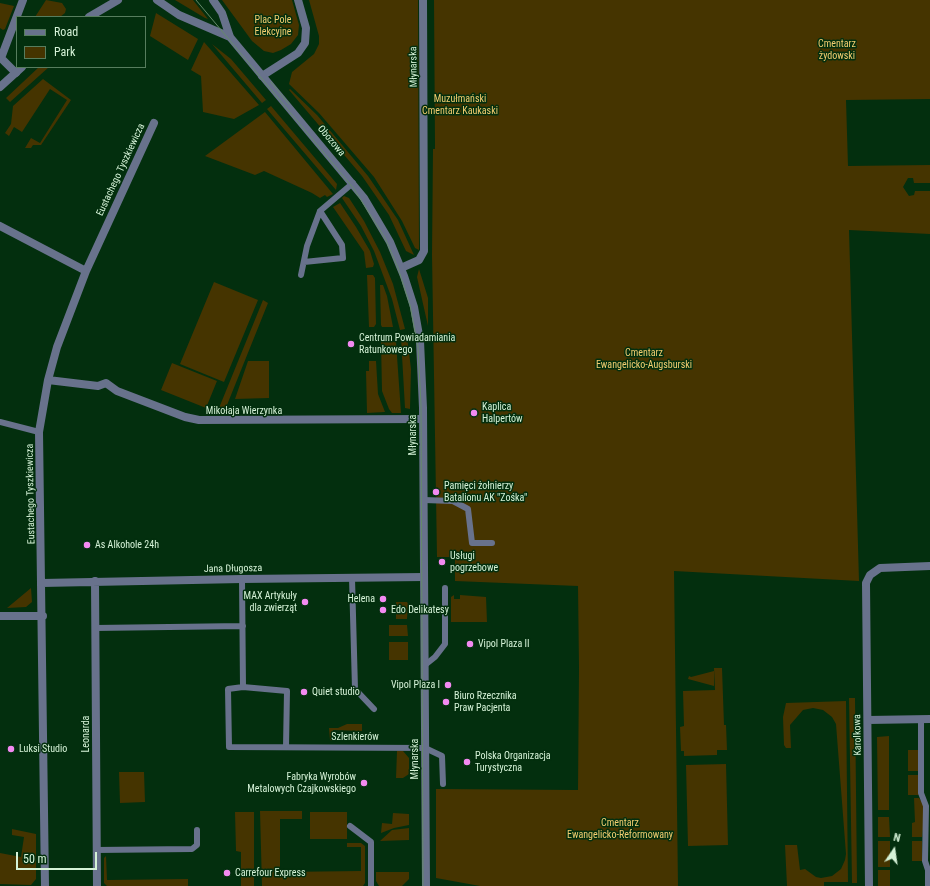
<!DOCTYPE html>
<meta charset="utf-8">
<style>
body{margin:0}
#map{position:relative;width:930px;height:886px;overflow:hidden;background:#032f0e;font-family:"Roboto Condensed",sans-serif}
canvas{display:block}
.legend{position:absolute;left:16px;top:16px;width:130px;height:52px;box-sizing:border-box;background:#032f0e;border:1px solid #577d5e;margin:0;padding:5px 7px;list-style:none;font-size:12px;color:#d5f2d7}
.legend li{display:flex;align-items:center;gap:8px;height:20px}
.legend b{width:20px;border:1px solid #577d5e}
.north{position:absolute;left:874px;top:830px;width:40px;height:40px;-webkit-text-stroke:3px #032f0e;paint-order:stroke;rotate:13deg;font-size:11px;font-weight:700;line-height:16px;text-align:center;color:#d5f2d7}
.north::after{content:'';display:block;margin:auto;width:14px;height:18px;background:#d5f2d7;clip-path:polygon(50% 0,100% 100%,50% 72%,0 100%)}
.scale{position:absolute;left:16px;top:852px;width:81px;height:18px;box-sizing:border-box;border:2px solid #d5f2d7;border-top:0;padding-left:5px;font-size:12px;line-height:14px;white-space:nowrap;color:#d5f2d7;-webkit-text-stroke:3px #032f0e;paint-order:stroke}
</style>
<div id="map">
<canvas width="930" height="886"></canvas>
<ul class="legend">
<li><b style="height:5px;background:#68728c"></b>Road</li>
<li><b style="height:11px;background:#453400"></b>Park</li>
</ul>
<div class="north">N</div>
<div class="scale">50 m</div>
</div>
<script>
const context = document.querySelector('canvas').getContext('2d');
context.lineJoin = 'round';
function fill(path, color) {
  context.fillStyle = color;
  context.fill(path, 'evenodd');
}
function poly(rows) {
  const path = new Path2D();
  for (const r of rows) {
    path.moveTo(r[0], r[1]);
    for (let i = 2; i < r.length; i += 2) path.lineTo(r[i], r[i + 1]);
  }
  return path;
}
function strokePath(path, color, width, dash) {
  context.strokeStyle = color;
  context.lineWidth = width;
  context.lineCap = dash ? 'butt' : 'round';
  context.setLineDash(dash || []);
  context.stroke(path);
}
function label(font, color, halo, rows, align = 'center') {
  context.font = font + ' "Roboto Condensed",sans-serif';
  context.lineWidth = 3;
  context.setLineDash([]);
  context.textBaseline = 'middle';
  context.strokeStyle = halo;
  context.fillStyle = color;
  for (const [text, x, y, turn = 0] of rows) {
    context.save();
    context.translate(x, y);
    context.rotate((+turn || 0) * Math.PI / 180);
    context.textAlign = isNaN(turn) ? turn : align;
    if (halo) context.strokeText(text, 0, 0);
    context.fillText(text, 0, 0);
    context.restore();
  }
}
fill(poly([
 [46,0,62,3,66,9,65,13,60,17,35,17],
 [175,0,193,0,208,19,205,18],
 [222,0,292,0,299,25,298,35,291,44,281,50,273,53,264,51,252,41],
 [309,0,418,0,419,250,415,248,402,221,374,177,319,113,289,84,292,72,314,54,319,44,319,36],
 [434,0,930,0,930,99,846,100,848,166,930,165,930,183,914,183,913,178,908,178,903,187,909,196,914,195,915,191,930,191,930,234,849,230,859,581,674,571,678,886,480,886,436,878,436,789,578,790,579,668,578,586,455,581,455,557,437,557,432,255,433,149,435,149,435,146],
 [0,3,14,6,5,29,3,30,0,28],
 [156,13,198,39,188,60,150,36],
 [204,42,259,105,234,119,203,112,201,76,191,70],
 [212,44,231,59,266,100,262,103],
 [39,67,49,67,10,102,6,98],
 [43,79,71,100,41,145,33,145,31,148,25,148,31,138,40,143,67,100,50,89,22,132,14,127,9,136,5,133,11,124,13,106],
 [290,89,317,115,368,176,398,220,414,255,406,251,389,215,362,176,289,90],
 [271,106,337,184,336,190,267,109],
 [265,112,333,194,327,197,325,195,320,198,312,193,264,171,255,175,205,156],
 [344,196,349,198,364,221,380,252,393,284,405,329,400,330,392,299,374,251,361,226,342,198],
 [340,203,356,227,370,251,374,264,373,267,366,268,364,252,333,207],
 [419,269,428,298,428,326,417,277],
 [367,275,373,275,375,278,376,324,374,327,369,327],
 [214,282,258,300,224,382,180,364],
 [380,285,383,285,387,296,393,327,382,327,381,325],
 [263,300,268,303,225,410,219,408],
 [407,336,411,369,410,409,405,408,401,338],
 [381,342,396,342,401,413,392,413,389,409,382,391],
 [248,361,269,361,269,398,235,399],
 [369,361,376,361,378,394,385,412,367,413,366,371,369,371],
 [172,363,217,381,206,408,161,390],
 [31,588,32,602,26,607,7,608],
 [454,595,454,599,460,599,460,595,486,597,487,622,451,622,451,597],
 [396,602,407,602,408,604,407,619,396,619],
 [389,625,407,625,408,636,389,636],
 [389,642,408,642,408,660,389,660],
 [714,668,722,668,724,725,726,725,727,750,717,750,717,755,684,756,684,751,681,751,680,727,684,726,683,691,715,690],
 [714,671,714,686,688,679,689,676,691,677],
 [849,698,855,698,857,883,852,883],
 [846,701,848,882,824,882,824,886,787,886,785,845,797,845,800,870,805,869,816,877,821,878,832,876,841,869,845,860,846,854,836,724,832,717,823,710,813,708,803,710,790,725,791,748,786,748,784,745,783,717,786,703],
 [347,724,362,724,362,731,333,730,333,741,330,740,329,728,338,728],
 [889,736,889,810,878,810,877,737],
 [908,750,918,750,919,771,908,771],
 [397,751,403,751,409,758,409,774,403,778,396,778],
 [726,764,728,845,688,846,686,765],
 [119,772,144,772,145,802,120,803],
 [908,775,919,775,919,795,908,795],
 [914,798,919,798,923,804,924,822,922,837,912,837,912,823,915,822],
 [260,811,302,811,302,819,280,819,280,872,361,871,361,847,347,847,347,843,361,843,365,846,365,883,363,886,262,886],
 [235,812,254,812,254,886,241,886,241,852,236,851],
 [310,812,347,812,347,839,310,839],
 [393,813,409,814,409,825,394,828,381,833,382,823,392,824],
 [878,817,889,817,890,837,878,837],
 [409,828,409,840,380,841,392,830],
 [12,829,36,834,36,879,31,885,0,884,0,853,21,857,24,837,12,835],
 [878,841,890,841,890,867,878,867],
 [912,841,922,841,922,861,912,861],
 [106,856,107,880,188,879,188,886,107,886,104,883,104,858],
 [878,870,890,870,890,886,878,886],
 [376,872,409,872,409,879,402,886,379,886,376,881]
]), '#453400');
strokePath(poly([
 [304,262,343,258,342,245,320,211],
 [301,275,307,246,320,211,353,183],
 [0,422,39,432],
 [424,500,453,501,468,509,472,543,492,543],
 [352,578,355,689,374,709],
 [242,579,243,687,228,689,229,747,425,748,442,756,443,784],
 [95,628,243,626],
 [425,665,435,657,445,644,445,588],
 [243,687,287,691,286,747],
 [921,719,921,793,926,806,925,861,928,870,928,886],
 [350,826,371,842,371,886],
 [96,850,192,849,197,845,197,830]
]), '#68728c', 6);
strokePath(poly([
 [0,57,16,73],
 [1,58,23,0],
 [262,76,298,53,305,43,306,28,298,0],
 [0,226,86,271],
 [401,268,419,260,424,251,423,0],
 [48,380,98,386,106,383,117,391,185,417,199,420,423,419],
 [95,581,97,886],
 [42,583,242,579,424,577],
 [0,616,43,616],
 [868,720,930,719],
 [45,886,39,432,48,380,57,347,86,271,154,123],
 [869,886,866,583,870,575,880,568,930,566]
]), '#68728c', 8);
strokePath(poly([
 [157,0,179,15,230,37],
 [213,0,222,13,230,37,364,198,390,242,404,276,414,307,420,341,423,408,426,886],
 [89,17,118,0],
 [0,87,22,67]
]), '#68728c', 8);
strokePath(poly([
 [196,0,354,189,385,238,398,268,410,305,418,347,421,405,423,886],
 [271,82,289,104]
]), '#658a6b', 1);
for (const [x, y, r, color] of [
 [351,344,4,"#f38af1"],
 [474,413,4,"#f38af1"],
 [436,492,4,"#f38af1"],
 [87,545,4,"#f38af1"],
 [442,562,4,"#f38af1"],
 [383,599,4,"#f38af1"],
 [305,602,4,"#f38af1"],
 [383,610,4,"#f38af1"],
 [470,644,4,"#f38af1"],
 [448,685,4,"#f38af1"],
 [304,692,4,"#f38af1"],
 [446,702,4,"#f38af1"],
 [11,749,4,"#f38af1"],
 [467,762,4,"#f38af1"],
 [364,783,4,"#f38af1"],
 [227,873,4,"#f38af1"]
]) {
  const dot = new Path2D();
  dot.arc(x, y, r, 0, 2 * Math.PI);
  context.fillStyle = color;
  context.fill(dot);
  strokePath(dot, '#032f0e', 1.5);
}
label('10px', '#f3cd70', '#032f0e', [
 ["Plac Pole",273,20],
 ["Elekcyjne",273,32],
 ["Cmentarz",837,44],
 ["żydowski",837,56],
 ["Muzułmański",460,99],
 ["Cmentarz Kaukaski",460,111],
 ["Cmentarz",644,353],
 ["Ewangelicko-Augsburski",644,365],
 ["Cmentarz",620,823],
 ["Ewangelicko-Reformowany",620,835]
]);
label('10px', '#d5f2d7', '#032f0e', [
 ["Młynarska",414,67,-91],
 ["Obozowa",331,141,50],
 ["Eustachego Tyszkiewicza",121,170,-65],
 ["Mikołaja Wierzynka",244,411],
 ["Młynarska",413,435,-90],
 ["Eustachego Tyszkiewicza",31,494,-91],
 ["Jana Długosza",233,569,-1],
 ["Leonarda",86,734,-90],
 ["Karolkowa",858,735,-91],
 ["Szlenkierów",355,737],
 ["Młynarska",415,759,-90]
]);
label('10px', '#d5f2d7', '#032f0e', [
 ["Centrum Powiadamiania",359,338],
 ["Ratunkowego",359,350],
 ["Kaplica",482,407],
 ["Halpertów",482,419],
 ["Pamięci żołnierzy",444,486],
 ["Batalionu AK \"Zośka\"",444,498],
 ["As Alkohole 24h",95,545],
 ["Usługi",450,556],
 ["pogrzebowe",450,568],
 ["MAX Artykuły",297,596,"right"],
 ["dla zwierząt",297,608,"right"],
 ["Helena",375,599,"right"],
 ["Edo Delikatesy",391,610],
 ["Vipol Plaza II",478,644],
 ["Vipol Plaza I",440,685,"right"],
 ["Quiet studio",312,692],
 ["Biuro Rzecznika",454,696],
 ["Praw Pacjenta",454,708],
 ["Luksi Studio",19,749],
 ["Polska Organizacja",475,756],
 ["Turystyczna",475,768],
 ["Fabryka Wyrobów",356,777,"right"],
 ["Metalowych Czajkowskiego",356,789,"right"],
 ["Carrefour Express",235,873]
], 'left');
</script>
